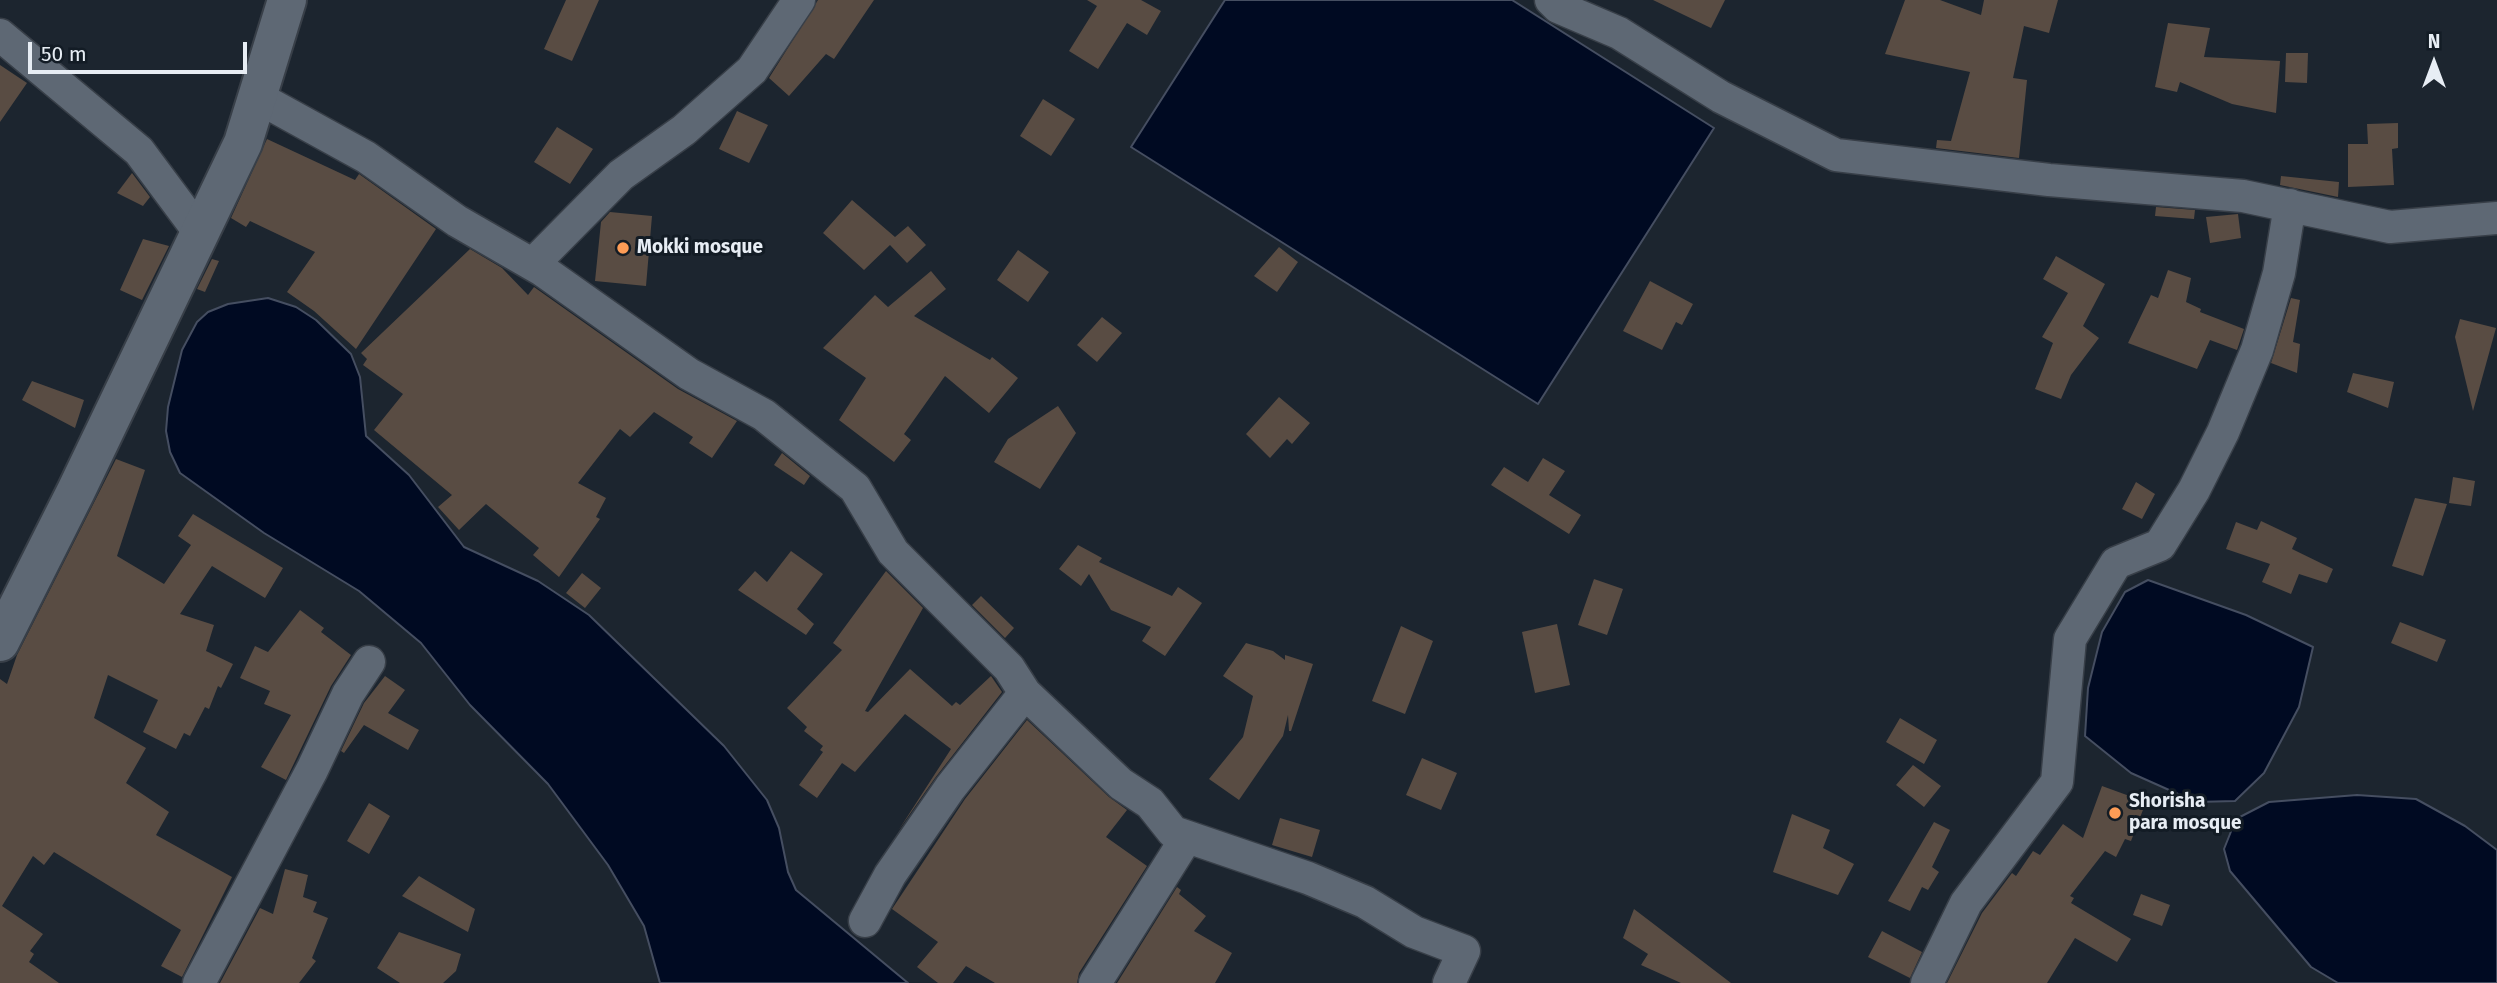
<!DOCTYPE html>
<style>
body{margin:0}
#map{position:relative;width:2497px;height:983px;overflow:hidden;background:#1c252f;font-family:"Fira Sans",sans-serif}
canvas{display:block}
.north{position:absolute;left:2399px;top:28px;width:70px;height:70px;-webkit-text-stroke:5px #131c25;paint-order:stroke;rotate:0deg;font-size:19px;font-weight:700;line-height:28px;text-align:center;color:#e7edf4}
.north::after{content:'';display:block;margin:auto;width:24px;height:32px;background:#e7edf4;clip-path:polygon(50% 0,100% 100%,50% 72%,0 100%)}
.scale{position:absolute;left:28px;top:42px;width:219px;height:32px;box-sizing:border-box;border:4px solid #e7edf4;border-top:0;padding-left:9px;font-size:21px;line-height:24px;white-space:nowrap;color:#e7edf4;-webkit-text-stroke:5px #131c25;paint-order:stroke}
</style>
<div id="map">
<canvas width="2497" height="983"></canvas>
<div class="north">N</div>
<div class="scale">50 m</div>
</div>
<script>
const context = document.querySelector('canvas').getContext('2d');
context.lineJoin = 'round';
function fill(path, color) {
  context.fillStyle = color;
  context.fill(path, 'evenodd');
}
function poly(rows) {
  const path = new Path2D();
  for (const r of rows) {
    path.moveTo(r[0], r[1]);
    for (let i = 2; i < r.length; i += 2) path.lineTo(r[i], r[i + 1]);
  }
  return path;
}
function strokePath(path, color, width, dash) {
  context.strokeStyle = color;
  context.lineWidth = width;
  context.lineCap = dash ? 'butt' : 'round';
  context.setLineDash(dash || []);
  context.stroke(path);
}
function label(font, color, halo, rows, align = 'center') {
  context.font = font + ' "Fira Sans",sans-serif';
  context.lineWidth = 6;
  context.setLineDash([]);
  context.textBaseline = 'middle';
  context.strokeStyle = halo;
  context.fillStyle = color;
  for (const [text, x, y, turn = 0] of rows) {
    context.save();
    context.translate(x, y);
    context.rotate((+turn || 0) * Math.PI / 180);
    context.textAlign = isNaN(turn) ? turn : align;
    if (halo) context.strokeText(text, 0, 0);
    context.fillText(text, 0, 0);
    context.restore();
  }
}
const water = poly([
 [1225,0,1512,0,1714,128,1538,404,1131,147,1225,0],
 [268,298,296,307,316,320,351,354,360,377,366,436,409,475,464,547,538,581,589,615,724,746,767,800,779,828,788,872,796,890,908,983,660,983,644,926,608,865,548,784,470,705,421,643,359,591,264,533,180,473,170,452,166,431,168,407,182,350,197,322,208,312,228,304,268,298],
 [2148,580,2246,615,2313,647,2299,707,2264,773,2235,801,2196,802,2131,773,2085,736,2088,688,2102,632,2125,592,2148,580],
 [2357,795,2416,799,2465,826,2497,850,2497,983,2338,983,2311,967,2230,871,2224,849,2236,819,2269,802,2357,795]
]);
fill(water, '#000a22');
strokePath(water, '#454e61', 2);
fill(poly([
 [566,0,599,0,572,61,544,49],
 [818,0,874,0,834,59,826,54,789,96,769,78],
 [1087,0,1141,0,1161,11,1147,35,1127,23,1098,69,1069,51,1097,6],
 [1653,0,1725,0,1711,28],
 [1905,0,1940,0,1981,15,1984,0,2058,0,2049,33,2024,26,2013,78,2027,80,2019,158,1936,148,1937,140,1951,141,1970,72,1885,54],
 [2168,23,2210,28,2204,57,2280,61,2276,113,2232,104,2180,82,2177,92,2155,87],
 [2286,53,2308,53,2307,83,2285,82],
 [0,65,27,83,0,122],
 [1043,99,1075,119,1051,156,1020,136],
 [737,111,768,125,749,163,719,149],
 [2398,123,2398,148,2392,149,2394,185,2348,187,2348,144,2368,144,2367,124],
 [557,127,593,149,570,184,534,162],
 [267,139,355,180,359,174,436,229,356,349,314,311,287,292,315,252,250,221,246,227,231,218],
 [132,173,150,197,143,206,117,193],
 [2281,176,2339,182,2338,197,2280,185],
 [852,200,895,237,908,226,926,245,907,263,890,245,864,270,823,233],
 [2156,207,2195,210,2194,219,2155,216],
 [610,212,652,216,646,286,595,281,601,222],
 [2238,214,2241,238,2210,243,2206,217],
 [143,239,169,246,142,300,120,290],
 [1279,247,1298,262,1277,292,1254,276],
 [470,249,502,268,528,295,534,287,678,389,737,421,712,458,689,443,693,437,654,412,630,437,620,429,578,483,606,498,596,517,600,519,559,577,533,555,539,548,486,504,459,530,438,507,452,495,374,430,403,394,363,365,367,359,361,353],
 [1018,250,1049,272,1028,302,997,280],
 [2056,256,2105,284,2083,326,2099,338,2071,375,2061,399,2035,389,2053,343,2042,337,2068,293,2043,279],
 [212,259,219,261,205,292,197,289],
 [2168,270,2191,278,2186,302,2201,309,2200,312,2244,329,2237,350,2210,340,2197,369,2128,343,2151,295,2158,298],
 [931,271,946,289,914,316,990,360,992,357,1018,378,989,413,945,376,904,434,911,440,894,462,839,420,866,378,823,348,875,295,888,307],
 [1650,281,1693,304,1682,325,1676,322,1662,350,1623,331],
 [2291,298,2300,300,2293,342,2300,344,2297,373,2271,363],
 [1102,317,1122,333,1097,362,1077,345],
 [2460,319,2496,328,2473,411,2455,337],
 [2353,373,2394,382,2388,408,2347,392],
 [32,381,84,400,75,428,22,400],
 [1279,397,1310,423,1292,444,1287,439,1270,458,1246,434],
 [1058,406,1076,433,1040,489,994,462,1008,439],
 [782,453,810,476,804,485,774,465],
 [1543,458,1565,471,1549,495,1581,515,1569,534,1491,485,1504,467,1528,482],
 [116,459,145,470,117,556,164,584,191,545,178,536,193,514,283,568,265,598,212,566,180,614,214,625,206,651,233,664,221,688,218,686,209,709,205,707,190,736,184,733,176,749,143,732,158,700,108,675,94,718,146,748,126,783,169,812,156,835,232,877,182,977,161,966,181,930,54,852,44,865,33,856,2,906,43,934,30,951,34,954,29,962,59,983,0,983,0,679,7,684,17,655],
 [2453,477,2475,481,2471,506,2449,503],
 [2136,482,2155,494,2142,519,2122,509],
 [2415,498,2447,504,2423,576,2392,566],
 [2261,521,2297,538,2292,549,2333,569,2327,583,2299,574,2291,594,2262,582,2270,564,2226,549,2236,522,2257,530],
 [1078,545,1102,558,1099,562,1172,596,1178,587,1202,603,1165,656,1142,641,1151,627,1111,610,1089,574,1081,586,1059,569],
 [791,551,823,574,797,609,814,624,806,635,738,590,755,571,767,582],
 [886,571,923,608,865,711,868,712,910,669,952,706,956,702,960,705,991,676,1002,692,935,778,898,831,951,749,905,714,855,772,842,763,817,798,799,785,823,752,820,750,823,746,804,731,807,727,787,708,842,650,833,643],
 [582,573,601,588,585,608,566,593],
 [1594,579,1623,589,1607,635,1578,625],
 [981,596,1014,628,1005,638,972,605],
 [300,610,324,628,321,632,351,655,331,686,286,780,261,767,291,715,264,704,270,691,240,678,255,646,268,652],
 [2400,622,2446,640,2437,662,2391,643],
 [1557,624,1570,685,1535,693,1522,632],
 [1401,626,1433,641,1405,714,1372,701],
 [1246,643,1273,651,1285,660,1285,655,1313,664,1291,731,1289,731,1288,715,1283,736,1239,800,1209,779,1243,737,1253,696,1223,676],
 [385,676,405,690,388,713,419,730,408,750,364,725,344,753,341,751,364,703],
 [1900,718,1937,740,1924,764,1886,742],
 [1027,720,1109,797,1127,810,1106,837,1147,866,1079,973,1077,983,995,983,966,966,953,983,938,983,917,967,938,942,892,909,965,799],
 [1422,758,1457,773,1441,810,1406,795],
 [1913,765,1941,786,1924,807,1896,785],
 [2102,786,2146,802,2131,841,2125,839,2116,857,2105,851,2070,896,2074,898,2071,903,2131,939,2117,962,2075,938,2047,983,1947,983,1982,913,2012,873,2016,876,2033,851,2040,855,2063,824,2083,838],
 [369,803,390,816,369,854,347,841],
 [1792,814,1830,830,1823,848,1854,864,1838,895,1773,872],
 [1280,818,1320,830,1312,857,1272,845],
 [1934,822,1950,830,1932,867,1939,872,1928,890,1922,887,1910,911,1888,901],
 [285,869,308,875,303,897,317,902,313,912,328,918,312,958,316,961,299,983,220,983,260,908,273,914],
 [419,876,475,909,468,932,402,896],
 [1177,887,1181,890,1179,894,1206,916,1194,931,1232,953,1215,983,1117,983],
 [2141,894,2170,905,2162,926,2133,915],
 [1634,909,1731,983,1681,983,1641,965,1648,954,1623,938],
 [1882,931,1922,952,1910,978,1868,957],
 [399,932,461,954,456,971,443,983,400,983,377,968]
]), '#594c43');
const minor = poly([
 [1551,0,1558,7,1619,33,1721,97,1836,155,2049,180,2243,196,2390,227,2497,218],
 [0,35,139,151,200,233],
 [257,97,366,157,457,221,542,270,689,374,764,415,855,488,893,552,1009,668,1025,693,1121,784,1150,803,1173,832,1308,878,1365,902,1414,932,1464,951,1449,983],
 [533,264,621,175,684,130,752,70,799,0],
 [865,921,890,875,950,788,1025,693],
 [199,983,312,770,348,694,369,662],
 [1095,983,1187,837],
 [1927,983,1966,903,2057,782,2070,639,2116,563,2160,545,2194,490,2223,432,2257,350,2279,273,2290,205]
]);
const tertiary = poly([
 [0,642,76,491,243,143,287,0]
]);
strokePath(minor, '#383f48', 35);
strokePath(tertiary, '#383f48', 42);
strokePath(minor, '#5e6874', 32);
strokePath(tertiary, '#5e6874', 38);
for (const [x, y, r, color] of [
 [623,248,7,"#fd9c56"],
 [2115,813,7,"#fd9c56"]
]) {
  const dot = new Path2D();
  dot.arc(x, y, r, 0, 2 * Math.PI);
  context.fillStyle = color;
  context.fill(dot);
  strokePath(dot, '#131c25', 2.5);
}
label('bold 19px', '#e7edf4', '#131c25', [
 ["Mokki mosque",637,248],
 ["Shorisha",2129,802],
 ["para mosque",2129,824]
], 'left');
</script>
